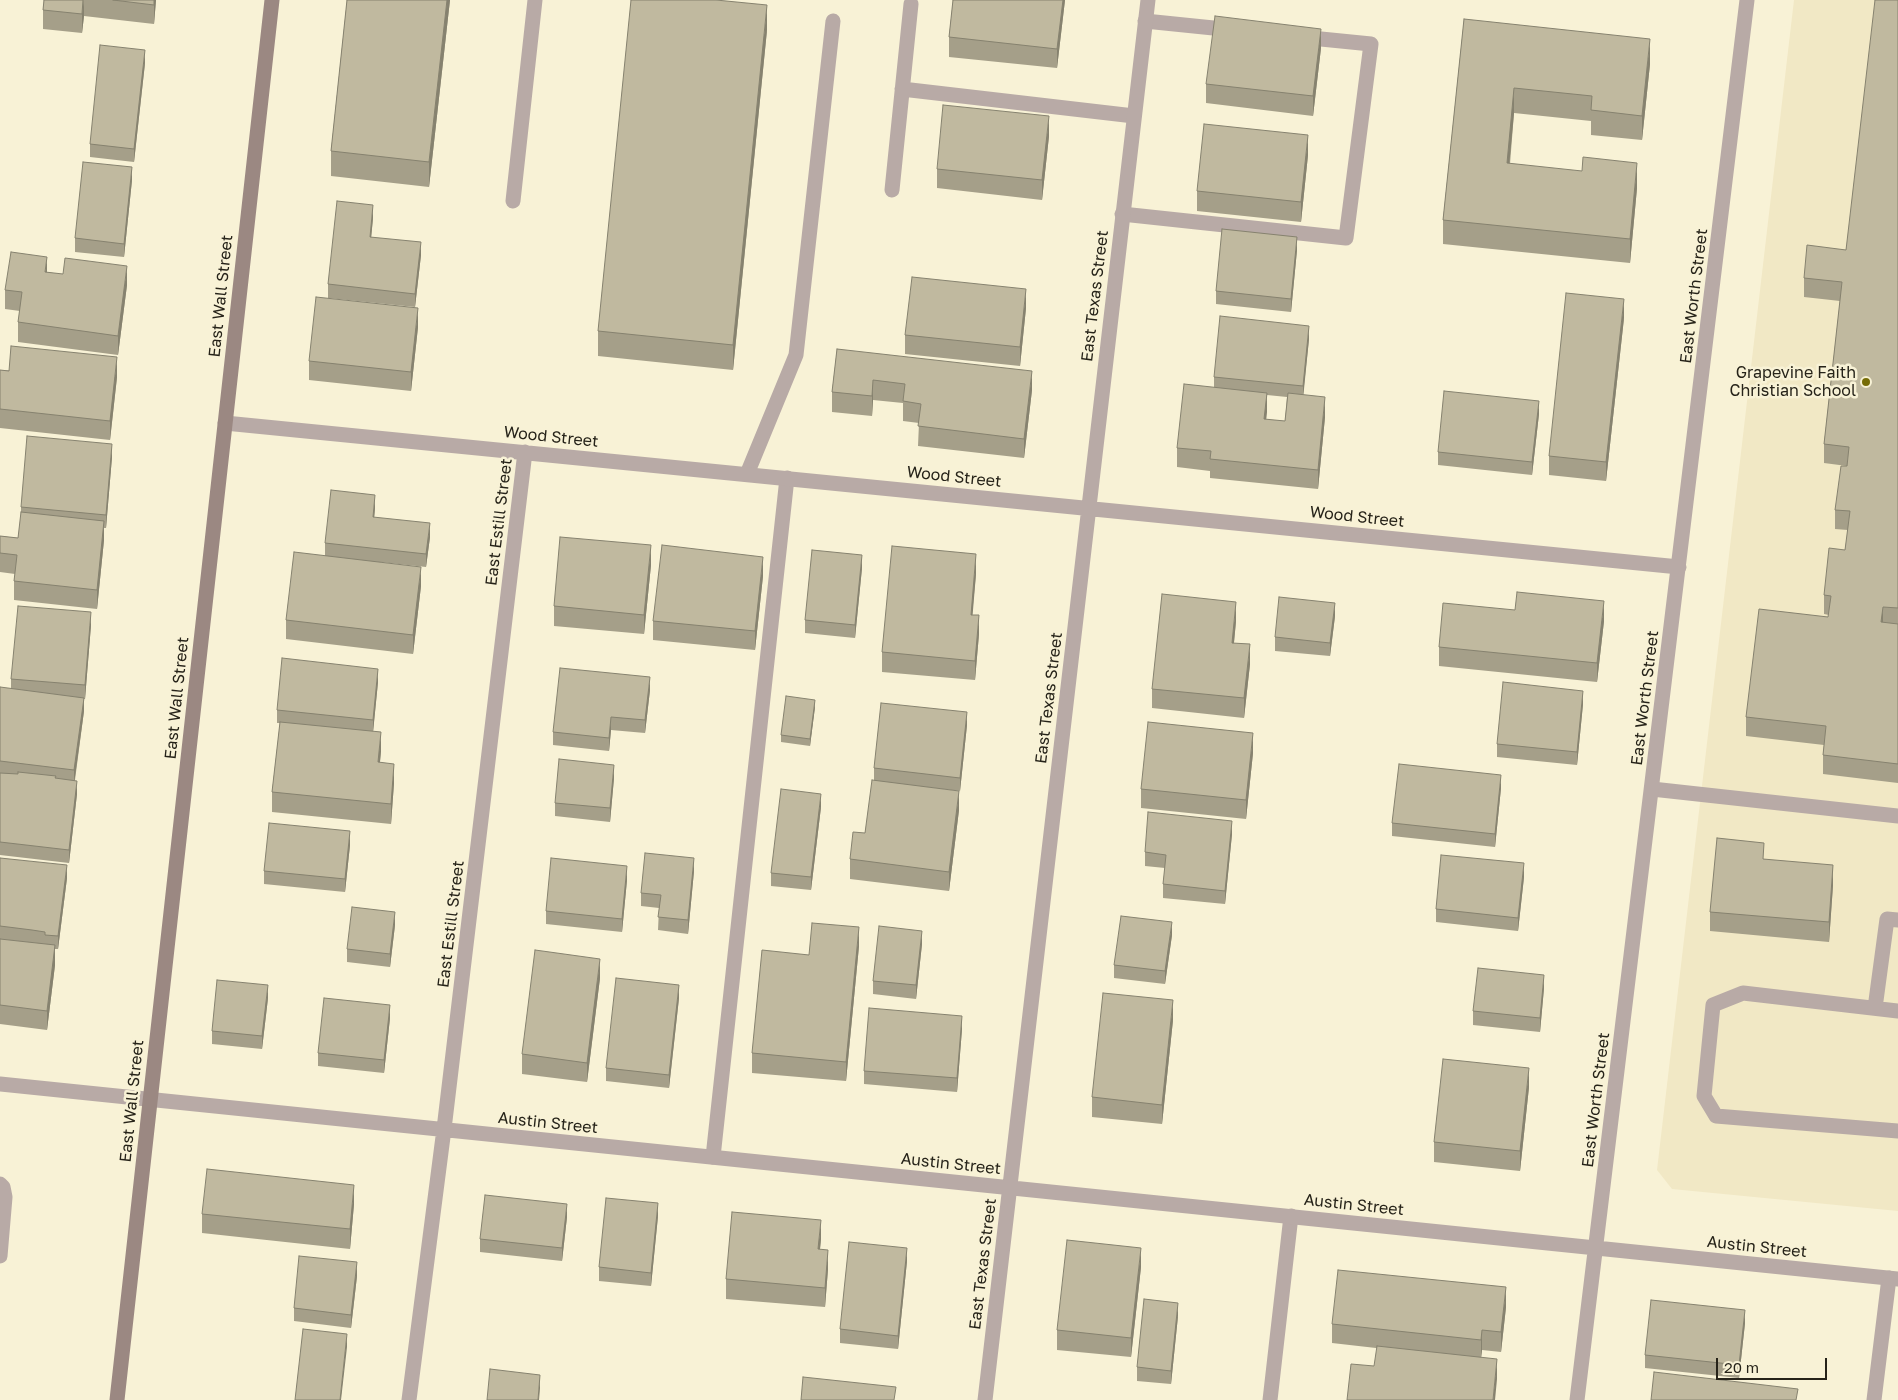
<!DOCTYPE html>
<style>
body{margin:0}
#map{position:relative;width:1898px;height:1400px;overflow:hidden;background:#f8f2d6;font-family:"Golos Text",sans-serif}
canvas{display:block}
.scale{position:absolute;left:1716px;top:1358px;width:111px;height:22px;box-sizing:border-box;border:2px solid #262319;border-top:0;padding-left:6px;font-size:15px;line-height:18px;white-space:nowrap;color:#262319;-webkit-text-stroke:4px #f8f2d6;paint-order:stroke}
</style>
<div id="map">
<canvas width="1898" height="1400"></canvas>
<div class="scale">20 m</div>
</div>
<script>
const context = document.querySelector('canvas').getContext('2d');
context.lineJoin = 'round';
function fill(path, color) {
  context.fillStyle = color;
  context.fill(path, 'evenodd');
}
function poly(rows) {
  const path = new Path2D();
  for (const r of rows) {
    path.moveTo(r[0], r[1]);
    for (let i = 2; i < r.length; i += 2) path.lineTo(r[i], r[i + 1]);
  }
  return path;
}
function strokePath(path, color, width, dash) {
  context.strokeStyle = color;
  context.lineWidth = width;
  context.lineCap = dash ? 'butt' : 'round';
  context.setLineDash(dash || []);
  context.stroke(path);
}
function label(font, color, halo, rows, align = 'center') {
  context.font = font + ' "Golos Text",sans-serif';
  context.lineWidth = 5;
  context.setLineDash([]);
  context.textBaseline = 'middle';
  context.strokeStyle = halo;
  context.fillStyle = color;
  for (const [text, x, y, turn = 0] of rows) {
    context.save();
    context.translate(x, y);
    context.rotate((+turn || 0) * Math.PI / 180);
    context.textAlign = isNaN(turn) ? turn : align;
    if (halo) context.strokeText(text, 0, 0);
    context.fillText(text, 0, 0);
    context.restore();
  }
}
fill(poly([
 [1794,0,1898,0,1898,1211,1672,1189,1657,1170]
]), '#f1e8c5');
strokePath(poly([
 [1145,21,1233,30],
 [902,89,1134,116],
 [892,190,911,4],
 [513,201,535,0],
 [1122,214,1346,238,1371,44,1301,37],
 [747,474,796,355,833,21],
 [1652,789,1898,816],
 [1875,1008,1887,919,1898,920],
 [1898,1011,1743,993,1713,1005,1704,1096,1716,1116,1898,1131],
 [713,1157,787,478],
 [0,1184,3,1187,5,1197,0,1256],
 [1270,1400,1291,1216],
 [1874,1400,1889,1278]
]), '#b8aaa6', 15);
strokePath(poly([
 [225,423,1679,567],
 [0,1084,1898,1279],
 [409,1400,444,1129,525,452],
 [985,1400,1148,0],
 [1577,1400,1747,0]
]), '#b8aaa6', 15);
strokePath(poly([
 [117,1400,272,0]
]), '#9b8882', 15);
fill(poly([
 [44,0,156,0,154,24,84,16,82,33,43,29,43,10],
 [347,0,450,0,429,187,331,176,331,151],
 [953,0,1065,0,1057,68,949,57,949,37],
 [1898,0,1898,783,1823,774,1823,755,1824,745,1746,736,1746,717,1828,617,1829,615,1824,614,1824,595,1845,550,1848,530,1835,529,1835,510,1847,466,1824,463,1824,444,1840,301,1804,297,1804,278,1846,250],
 [1464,19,1650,64,1642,140,1591,135,1591,121,1514,113,1510,164,1637,188,1630,263,1443,244,1443,220],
 [767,30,733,370,598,356,598,331],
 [1321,48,1313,116,1206,103,1206,84],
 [145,63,134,162,90,157,90,144],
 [1049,136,1042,200,937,188,937,169],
 [1308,155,1301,222,1197,211,1197,191],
 [132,180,124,257,75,252,75,238],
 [373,218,371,237,421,255,415,307,328,298,328,284],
 [1297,250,1291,312,1216,304,1216,291],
 [47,272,127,285,118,355,18,342,18,322,20,311,5,309,5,290],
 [1026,308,1020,366,905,354,905,335],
 [1624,318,1606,481,1549,475,1549,456],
 [418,327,411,391,309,380,309,361],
 [1309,339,1303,395,1325,417,1318,489,1210,478,1210,471,1177,467,1177,448,1214,387,1214,377],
 [1267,395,1287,397,1285,421,1266,420],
 [837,349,1032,390,1024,458,918,446,919,423,903,421,903,403,873,400,872,416,832,412,832,392],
 [0,370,117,377,110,440,0,428],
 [1539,414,1532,475,1438,465,1438,452],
 [112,457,106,528,104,528,104,540,97,609,14,600,14,581,15,574,0,572,0,536,18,538,21,517,21,507],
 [375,508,374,518,430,537,426,567,380,562,421,586,413,654,286,639,286,620,325,556,325,543],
 [651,565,644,634,554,626,554,606],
 [862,568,855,638,805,633,805,620],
 [976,574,972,615,979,634,975,680,882,672,882,652],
 [763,576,755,650,653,640,653,621],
 [1515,610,1604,621,1597,682,1439,666,1439,647],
 [1335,616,1330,656,1275,651,1275,637],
 [1236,621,1234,643,1250,664,1244,718,1152,708,1152,689],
 [91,625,85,699,84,699,84,711,75,780,77,794,69,863,0,855,0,690,11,689,11,679],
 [378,682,373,731,381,751,380,762,394,783,391,824,272,812,272,792,280,723,277,723,277,710],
 [650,690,645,733,611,730,609,751,553,745,553,732],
 [1583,704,1577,765,1497,757,1497,744],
 [815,707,810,746,781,742,781,735],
 [967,725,960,791,922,787,959,810,949,891,850,879,850,859,865,833,874,781,874,768],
 [1253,753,1246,819,1141,808,1141,789],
 [614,778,610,822,555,816,555,803],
 [1501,788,1495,847,1392,836,1392,823],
 [821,807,811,890,771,886,771,873],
 [1232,834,1225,904,1163,898,1163,884,1165,868,1145,866,1145,852],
 [350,845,345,892,264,884,264,871],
 [0,858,67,878,58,949,55,949,55,965,47,1030,0,1024],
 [1764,859,1833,885,1829,942,1710,931,1710,912],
 [694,871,688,934,658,930,659,908,641,906,641,893],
 [1524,877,1518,931,1436,922,1436,909],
 [627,880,622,932,546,924,546,911],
 [395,925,390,967,347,962,347,949],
 [1172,935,1165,984,1114,978,1114,965],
 [922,944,916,999,873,994,873,981],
 [859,946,846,1081,752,1073,752,1053,809,955],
 [600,978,587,1082,522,1074,522,1054],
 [1544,988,1540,1032,1473,1025,1473,1011],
 [268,998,262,1049,212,1044,212,1031],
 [679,998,669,1088,606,1081,606,1068],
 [390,1018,384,1073,318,1066,318,1053],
 [1173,1020,1162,1124,1092,1117,1092,1097],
 [962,1029,957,1092,864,1084,864,1071],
 [1529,1087,1520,1171,1434,1162,1434,1142],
 [354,1204,350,1249,202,1233,202,1214],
 [658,1216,651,1286,599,1281,599,1267],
 [567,1217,562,1261,480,1252,480,1239],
 [821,1239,820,1249,828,1269,825,1307,726,1299,726,1279],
 [907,1261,898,1349,840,1343,840,1329],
 [1141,1267,1131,1357,1057,1350,1057,1330],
 [357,1276,351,1328,294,1321,294,1308],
 [1506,1307,1501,1352,1482,1350,1481,1357,1497,1379,1376,1348,1332,1343,1332,1324],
 [1178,1316,1171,1384,1137,1381,1137,1367],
 [1745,1323,1739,1378,1645,1368,1645,1355]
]), '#a59f89');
fill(poly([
 [84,0,84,16,82,33,82,14],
 [154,0,156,0,154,24],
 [447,0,450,0,429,187,429,162],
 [1063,0,1065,0,1057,68,1057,49],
 [767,5,767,30,733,370,733,345],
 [1321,29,1321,48,1313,116,1313,96],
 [1650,39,1650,64,1642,140,1642,116],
 [145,50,145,63,134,162,134,149],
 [1514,88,1514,113,1507,188,1507,163],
 [1049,116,1049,136,1042,200,1042,180],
 [1308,135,1308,155,1301,222,1301,202],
 [1637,163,1637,188,1630,263,1630,239],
 [132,167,132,180,124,257,124,244],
 [373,205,373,218,370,250,370,237],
 [1297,237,1297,250,1291,312,1291,299],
 [421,242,421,255,415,307,415,294],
 [47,257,47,277,45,272],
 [127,266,127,285,118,355,118,336],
 [1026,289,1026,308,1020,366,1020,347],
 [1624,299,1624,318,1606,481,1606,462],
 [418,308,418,327,411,391,411,372],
 [1309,326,1309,339,1303,399,1303,386],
 [117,357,117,377,110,440,110,421],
 [1032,371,1032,390,1024,458,1024,439],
 [873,380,873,400,872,416,872,396],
 [1267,393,1267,412,1264,439,1264,419],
 [1325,397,1325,417,1318,489,1318,470],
 [1539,401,1539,414,1532,475,1532,462],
 [112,444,112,457,106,528,106,515],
 [375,495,375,508,373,531,373,517],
 [104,521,104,540,97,609,97,590],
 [430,523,430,537,426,567,426,554],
 [651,545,651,565,644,634,644,615],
 [976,554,976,574,971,634,971,615],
 [862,555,862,568,855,638,855,625],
 [763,557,763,576,755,650,755,631],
 [421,567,421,586,413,654,413,635],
 [1604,601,1604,621,1597,682,1597,663],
 [1236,602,1236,621,1232,662,1232,643],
 [1335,603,1335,616,1330,656,1330,643],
 [1883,607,1883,626,1881,622],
 [91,612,91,625,85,699,85,685],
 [979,615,979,634,975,680,975,661],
 [1250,644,1250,664,1244,718,1244,698],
 [378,669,378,682,373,733,373,720],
 [650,677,650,690,645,733,645,720],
 [1583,691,1583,704,1577,765,1577,752],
 [84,698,84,711,74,784,74,770],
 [815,700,815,707,810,746,810,739],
 [967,712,967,725,960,791,960,778],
 [611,717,611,730,609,751,609,738],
 [381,732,381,751,378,781,378,762],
 [1253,733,1253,753,1246,819,1246,800],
 [394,764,394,783,391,824,391,804],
 [614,765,614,778,610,822,610,808],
 [1501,775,1501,788,1495,847,1495,834],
 [77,781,77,794,69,863,69,850],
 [959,791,959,810,949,891,949,872],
 [821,794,821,807,811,890,811,877],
 [1232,821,1232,834,1225,904,1225,891],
 [350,831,350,845,345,892,345,879],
 [694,858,694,871,688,934,688,920],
 [1524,863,1524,877,1518,931,1518,918],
 [67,865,67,878,58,949,58,936],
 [1833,865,1833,885,1829,942,1829,922],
 [627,866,627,880,622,932,622,919],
 [395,912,395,925,390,967,390,954],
 [1172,922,1172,935,1165,984,1165,971],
 [859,927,859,946,846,1081,846,1062],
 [922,931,922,944,916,999,916,985],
 [55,945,55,965,47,1030,47,1011],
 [600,959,600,978,587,1082,587,1063],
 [1544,975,1544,988,1540,1032,1540,1018],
 [268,985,268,998,262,1049,262,1036],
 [679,985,679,998,669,1088,669,1075],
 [1173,1000,1173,1020,1162,1124,1162,1105],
 [390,1005,390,1018,384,1073,384,1060],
 [962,1016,962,1029,957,1092,957,1078],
 [1529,1068,1529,1087,1520,1171,1520,1151],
 [354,1185,354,1204,350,1249,350,1229],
 [658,1203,658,1216,651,1286,651,1273],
 [567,1204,567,1217,562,1261,562,1248],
 [821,1220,821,1239,818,1268,818,1249],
 [907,1248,907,1261,898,1349,898,1336],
 [1141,1248,1141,1267,1131,1357,1131,1338],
 [828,1250,828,1269,825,1307,825,1288],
 [357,1262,357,1276,351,1328,351,1315],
 [1506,1287,1506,1307,1501,1352,1501,1332],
 [1178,1303,1178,1316,1171,1384,1171,1371],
 [1745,1310,1745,1323,1739,1378,1739,1365],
 [1482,1330,1482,1350,1481,1359,1481,1340],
 [347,1334,347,1347,341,1400,340,1400],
 [1497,1359,1497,1379,1495,1400,1493,1400],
 [540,1375,540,1388,539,1400,538,1400]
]), '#86826f');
const building = poly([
 [44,0,83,0,82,14,43,10,44,0],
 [113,0,154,0,154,5,113,0],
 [347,0,447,0,429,162,331,151,347,0],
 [631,0,716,0,767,5,733,345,598,331,631,0],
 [953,0,1063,0,1057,49,949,37,953,0],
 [1875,0,1898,0,1898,608,1883,607,1881,622,1898,624,1898,764,1823,755,1826,726,1746,717,1759,609,1828,617,1831,596,1824,595,1829,548,1845,550,1850,511,1835,510,1841,466,1847,466,1849,447,1824,444,1842,282,1804,278,1807,245,1846,250,1875,0],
 [1215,16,1321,29,1313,96,1206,84,1215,16],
 [1464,19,1650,39,1642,116,1591,110,1592,96,1514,88,1507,163,1582,171,1583,157,1637,163,1630,239,1443,220,1464,19],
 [100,45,145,50,134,149,90,144,100,45],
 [943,105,1049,116,1042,180,937,169,943,105],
 [1204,124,1308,135,1301,202,1197,191,1204,124],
 [83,162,132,167,124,244,75,238,83,162],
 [337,201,373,205,370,237,421,242,415,294,328,284,337,201],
 [1222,229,1297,237,1291,299,1216,291,1222,229],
 [11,252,47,257,45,272,63,274,65,258,127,266,118,336,18,322,22,292,5,290,11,252],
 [912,277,1026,289,1020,347,905,335,912,277],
 [1566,293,1624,299,1606,462,1549,456,1566,293],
 [316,297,418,308,411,372,309,361,316,297],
 [1220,316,1309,326,1303,386,1214,377,1220,316],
 [11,346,117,357,110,421,0,409,0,370,9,371,11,346],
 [837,349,1032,371,1024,439,918,426,921,404,903,401,905,384,873,380,872,396,832,392,837,349],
 [1184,384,1267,393,1264,419,1285,421,1288,393,1325,397,1318,470,1210,459,1211,451,1177,448,1184,384],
 [1444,391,1539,401,1532,462,1438,452,1444,391],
 [27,436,112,444,106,515,21,507,27,436],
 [331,490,375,495,373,517,430,523,426,554,325,543,331,490],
 [21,512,104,521,97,590,14,581,17,555,0,553,0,536,18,538,21,512],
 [560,537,651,545,644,615,554,606,560,537],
 [662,545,763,557,755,631,653,621,662,545],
 [892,546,976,554,971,615,979,615,975,661,882,652,892,546],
 [812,550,862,555,855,625,805,620,812,550],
 [294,552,421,567,413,635,286,620,294,552],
 [1517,592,1604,601,1597,663,1439,647,1443,603,1515,610,1517,592],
 [1162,594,1236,602,1232,643,1250,644,1244,698,1152,689,1162,594],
 [1279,597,1335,603,1330,643,1275,637,1279,597],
 [18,606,91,612,85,685,11,679,18,606],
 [282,658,378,669,373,720,277,710,282,658],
 [560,668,650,677,645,720,611,717,609,738,553,732,560,668],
 [1503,682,1583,691,1577,752,1497,744,1503,682],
 [0,687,84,698,74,770,0,761,0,687],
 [786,696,815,700,810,739,781,735,786,696],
 [881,703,967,712,960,778,874,768,881,703],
 [280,722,381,732,378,762,394,764,391,804,272,792,280,722],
 [1148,722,1253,733,1246,800,1141,789,1148,722],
 [559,759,614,765,610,808,555,803,559,759],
 [1399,764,1501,775,1495,834,1392,823,1399,764],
 [18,772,56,776,55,778,77,781,69,850,0,842,0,773,18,774,18,772],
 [872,780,959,791,949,872,850,859,853,832,865,833,872,780],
 [781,789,821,794,811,877,771,873,781,789],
 [1148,812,1232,821,1225,891,1163,884,1166,855,1145,852,1148,812],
 [269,823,350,831,345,879,264,871,269,823],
 [1717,838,1764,843,1763,859,1833,865,1829,922,1710,912,1717,838],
 [645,853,694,858,688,920,658,917,661,895,641,893,645,853],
 [1441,855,1524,863,1518,918,1436,909,1441,855],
 [0,858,67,865,58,936,45,935,45,932,32,930,0,926,0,858],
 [551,858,627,866,622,919,546,911,551,858],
 [352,907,395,912,390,954,347,949,352,907],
 [1121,916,1172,922,1165,971,1114,965,1121,916],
 [812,923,859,927,846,1062,752,1053,762,950,809,955,812,923],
 [879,926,922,931,916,985,873,981,879,926],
 [0,939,55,945,47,1011,0,1005,0,939],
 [535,950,600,959,587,1063,522,1054,535,950],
 [1478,968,1544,975,1540,1018,1473,1011,1478,968],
 [616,978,679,985,669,1075,606,1068,616,978],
 [217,980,268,985,262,1036,212,1031,217,980],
 [1103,993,1173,1000,1162,1105,1092,1097,1103,993],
 [324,998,390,1005,384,1060,318,1053,324,998],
 [869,1008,962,1016,957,1078,864,1071,869,1008],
 [1443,1059,1529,1068,1520,1151,1434,1142,1443,1059],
 [207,1169,354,1185,350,1229,202,1214,207,1169],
 [485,1195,567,1204,562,1248,480,1239,485,1195],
 [606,1198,658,1203,651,1273,599,1267,606,1198],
 [732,1212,821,1220,818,1249,828,1250,825,1288,726,1279,732,1212],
 [1067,1240,1141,1248,1131,1338,1057,1330,1067,1240],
 [849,1242,907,1248,898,1336,840,1329,849,1242],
 [299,1256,357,1262,351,1315,294,1308,299,1256],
 [1338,1270,1506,1287,1501,1332,1482,1330,1481,1340,1332,1324,1338,1270],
 [1144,1299,1178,1303,1171,1371,1137,1367,1144,1299],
 [1651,1300,1745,1310,1739,1365,1645,1355,1651,1300],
 [303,1329,347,1334,340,1400,295,1400,303,1329],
 [1377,1346,1497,1359,1493,1400,1347,1400,1351,1364,1374,1366,1377,1346],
 [490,1369,540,1375,538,1400,487,1400,490,1369],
 [1654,1372,1798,1389,1796,1400,1651,1400,1654,1372],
 [803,1377,896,1387,894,1400,801,1400,803,1377]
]);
fill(building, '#c0b99f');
strokePath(building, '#86826f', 1);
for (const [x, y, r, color] of [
 [1866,382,5,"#766c06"]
]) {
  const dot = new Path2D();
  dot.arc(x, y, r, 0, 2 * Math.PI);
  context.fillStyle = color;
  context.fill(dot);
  strokePath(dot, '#f8f2d6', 2);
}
label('16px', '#262319', '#f8f2d6', [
 ["East Wall Street",221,296,-84],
 ["East Texas Street",1095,296,-83],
 ["East Worth Street",1694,296,-83],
 ["Wood Street",551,437,6],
 ["Wood Street",954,477,6],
 ["Wood Street",1357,517,6],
 ["East Estill Street",499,522,-83],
 ["East Wall Street",177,698,-84],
 ["East Texas Street",1049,698,-83],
 ["East Worth Street",1645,698,-83],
 ["East Estill Street",451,924,-83],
 ["East Worth Street",1596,1100,-83],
 ["East Wall Street",132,1101,-84],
 ["Austin Street",548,1123,6],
 ["Austin Street",951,1164,6],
 ["Austin Street",1354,1205,6],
 ["Austin Street",1757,1247,6],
 ["East Texas Street",983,1264,-83]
]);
label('16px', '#262319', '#f8f2d6', [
 ["Grapevine Faith",1856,373],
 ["Christian School",1856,391]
], 'right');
</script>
